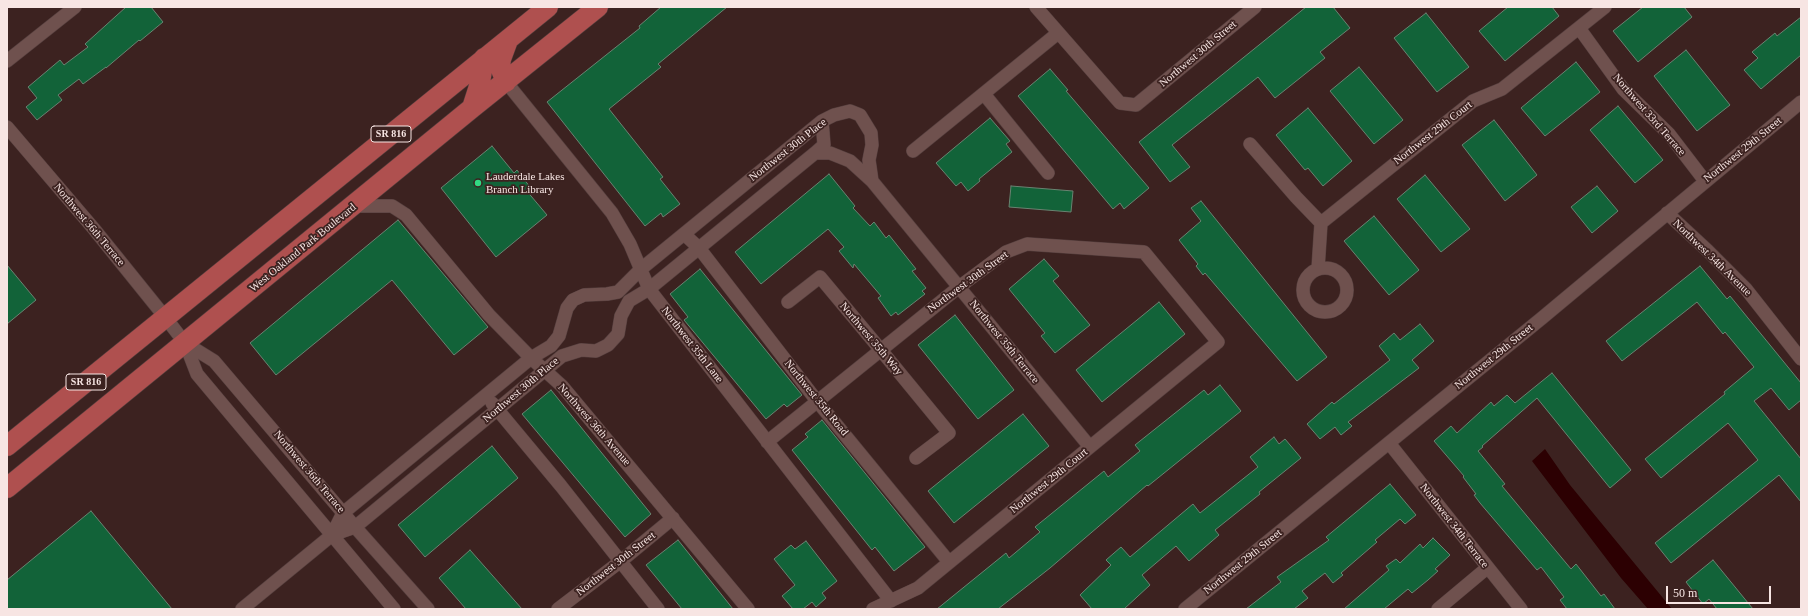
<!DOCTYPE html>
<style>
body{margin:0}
#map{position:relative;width:1808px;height:616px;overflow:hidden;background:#3c2220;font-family:Georgia,serif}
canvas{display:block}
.frame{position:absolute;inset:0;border:8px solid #f7e5e3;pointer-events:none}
.scale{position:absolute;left:1666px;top:586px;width:105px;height:18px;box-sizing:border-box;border:2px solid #f7e5e3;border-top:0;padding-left:5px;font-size:12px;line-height:14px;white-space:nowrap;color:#f7e5e3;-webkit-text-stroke:3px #3c2220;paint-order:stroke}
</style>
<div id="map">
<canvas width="1808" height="616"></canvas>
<div class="frame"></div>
<div class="scale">50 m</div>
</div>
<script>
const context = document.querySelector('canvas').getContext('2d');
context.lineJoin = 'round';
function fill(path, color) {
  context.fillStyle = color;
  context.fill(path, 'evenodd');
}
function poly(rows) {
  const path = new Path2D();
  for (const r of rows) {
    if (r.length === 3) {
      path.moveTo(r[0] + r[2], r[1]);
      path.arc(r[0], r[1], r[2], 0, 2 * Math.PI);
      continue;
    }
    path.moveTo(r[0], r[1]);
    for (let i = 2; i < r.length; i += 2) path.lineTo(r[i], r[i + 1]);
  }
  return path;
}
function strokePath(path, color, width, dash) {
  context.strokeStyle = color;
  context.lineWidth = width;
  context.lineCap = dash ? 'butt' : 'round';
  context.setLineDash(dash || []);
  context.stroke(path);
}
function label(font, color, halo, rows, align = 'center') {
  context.font = font + ' Georgia,serif';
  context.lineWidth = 3.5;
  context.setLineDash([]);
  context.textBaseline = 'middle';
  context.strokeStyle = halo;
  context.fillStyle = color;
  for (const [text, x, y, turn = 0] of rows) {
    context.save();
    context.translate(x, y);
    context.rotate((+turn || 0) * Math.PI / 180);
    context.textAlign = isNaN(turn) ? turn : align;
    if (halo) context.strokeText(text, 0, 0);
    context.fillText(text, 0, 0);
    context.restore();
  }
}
fill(poly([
 [1545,449,1570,485,1672,609,1648,609,1621,578,1532,461]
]), '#2c0002');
const building = poly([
 [126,7,151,7,163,22,140,41,139,40,106,68,106,67,83,84,79,79,58,95,62,100,37,120,26,107,37,98,28,87,60,60,64,65,88,47,85,44,126,7],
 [661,7,727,7,658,64,661,67,609,109,663,177,660,179,680,204,663,217,661,213,645,226,547,102,640,28,639,26,661,7],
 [1306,7,1333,7,1350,28,1320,52,1325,58,1275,98,1258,77,1172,145,1190,167,1170,182,1139,142,1306,7],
 [1508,7,1552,7,1559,16,1505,61,1479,31,1508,7],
 [1643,7,1684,7,1692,17,1638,62,1613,31,1643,7],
 [1426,13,1469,67,1437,92,1394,38,1426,13],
 [1801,17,1801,55,1761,89,1744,70,1758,58,1752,52,1775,33,1777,36,1801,17],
 [1686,50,1730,105,1697,131,1654,76,1686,50],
 [1576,62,1600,92,1545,136,1521,108,1576,62],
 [1359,67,1403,120,1374,144,1330,91,1359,67],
 [1050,69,1068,90,1066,91,1149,188,1124,209,1120,203,1113,209,1018,96,1050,69],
 [1618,106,1663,160,1635,183,1590,130,1618,106],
 [1308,108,1352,161,1323,186,1308,168,1305,170,1276,135,1308,108],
 [990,118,1010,141,1006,144,1012,152,979,179,980,181,968,191,961,182,956,186,936,163,990,118],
 [1494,120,1537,175,1505,201,1462,145,1494,120],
 [492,146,514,173,517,170,530,187,526,190,547,215,496,257,441,188,492,146],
 [829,174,855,206,853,208,870,226,874,222,886,238,889,235,916,269,912,271,926,288,922,291,925,294,898,315,896,312,891,316,878,298,881,296,854,264,853,268,839,251,844,247,828,229,761,284,735,252,829,174],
 [1425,175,1470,229,1441,252,1397,199,1425,175],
 [1011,186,1073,191,1071,212,1009,207,1011,186],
 [1597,186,1618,211,1592,233,1571,207,1597,186],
 [1201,201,1327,357,1297,381,1205,273,1203,275,1196,266,1198,264,1179,240,1201,221,1191,208,1201,201],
 [1374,216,1419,270,1389,295,1344,241,1374,216],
 [398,220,488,327,454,355,392,280,276,375,250,343,398,220],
 [1044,259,1059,276,1053,281,1090,325,1055,353,1041,336,1045,333,1009,289,1044,259],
 [7,265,36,300,7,324,7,265],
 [1700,266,1727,299,1730,296,1801,383,1801,400,1789,410,1771,388,1754,401,1801,459,1801,502,1779,475,1671,563,1655,543,1758,460,1728,423,1661,478,1645,459,1725,394,1724,392,1754,367,1725,332,1723,334,1697,302,1622,361,1606,341,1700,266],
 [700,269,802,395,787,407,784,404,766,419,684,320,688,317,670,294,700,269],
 [1159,302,1185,334,1102,402,1076,370,1159,302],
 [955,315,1014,390,978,419,918,345,955,315],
 [1420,324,1434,341,1412,360,1419,368,1348,422,1352,426,1341,435,1335,427,1320,439,1307,424,1332,402,1334,404,1390,360,1379,346,1394,333,1400,340,1420,324],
 [1552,373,1631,470,1610,488,1537,398,1482,446,1483,447,1478,451,1505,484,1502,486,1571,569,1576,564,1601,596,1604,594,1615,609,1567,609,1560,600,1564,597,1541,567,1537,570,1480,503,1474,495,1476,494,1463,477,1464,476,1434,441,1451,426,1457,433,1491,402,1494,406,1507,395,1515,403,1552,373],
 [1220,385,1241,411,1148,486,1147,485,1050,568,998,609,937,609,1006,553,1009,558,1040,532,1035,527,1104,471,1108,477,1140,451,1135,445,1204,390,1208,395,1220,385],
 [551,390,651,514,625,537,522,414,551,390],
 [1023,414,1049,446,954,523,928,491,1023,414],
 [822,420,925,547,894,571,875,547,872,550,792,450,808,437,805,434,822,420],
 [1274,437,1279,444,1285,439,1301,458,1259,492,1260,494,1215,530,1219,535,1189,561,1176,546,1142,575,1150,585,1124,609,1092,609,1080,595,1111,565,1106,560,1121,547,1130,557,1193,504,1200,513,1258,467,1250,457,1274,437],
 [492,446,518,478,425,557,398,525,492,446],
 [1390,484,1416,515,1405,524,1400,519,1375,540,1377,542,1341,573,1343,575,1333,583,1325,573,1302,591,1308,598,1294,609,1246,609,1281,582,1277,577,1329,540,1326,537,1390,484],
 [91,511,172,609,7,609,7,580,91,511],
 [1433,538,1450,555,1435,569,1438,571,1428,580,1412,593,1408,589,1384,609,1344,609,1389,570,1386,566,1396,559,1400,563,1420,544,1423,548,1433,538],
 [678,540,733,609,682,609,646,565,678,540],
 [806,541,837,581,822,593,826,598,816,607,812,602,803,609,793,609,782,596,795,585,774,559,791,545,795,549,806,541],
 [470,550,522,609,466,609,439,578,470,550],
 [1713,560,1753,609,1717,609,1709,599,1703,604,1686,582,1713,560]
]);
fill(building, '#126339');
strokePath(building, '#698371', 1);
const minor = poly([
 [1036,7,1120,103,1136,105,1255,7],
 [1579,28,1623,89,1669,134,1705,181],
 [7,61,75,7],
 [506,82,612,213,630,244,649,289,891,601],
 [984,94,1048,173],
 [7,127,94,229,165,317,185,343,197,374,394,609],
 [1250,144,1296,197,1321,223],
 [913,151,1058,33],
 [815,153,824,145,822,121],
 [354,206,392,206,406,215,489,315,531,358,562,386,748,609],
 [1667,213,1708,251,1746,289,1801,359],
 [684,234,699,248,817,401,949,562],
 [1325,290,22],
 [1318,269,1321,223,1473,101,1502,89,1605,7],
 [788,302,820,277,880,349,949,433,916,458],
 [185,343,214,361,355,527,428,609],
 [492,403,561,486,658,609],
 [767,442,959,287,1006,252,1027,244,1144,252,1218,342,918,588,873,609],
 [1389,443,1521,609],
 [332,535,343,513,531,358,551,346,559,336,567,308,573,300,584,295,607,294,618,292,641,269,822,121,834,115,850,111,860,115,871,133,872,145,869,160,872,181],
 [242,609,332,535,355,527,562,356,581,350,596,351,608,345,618,334,621,316,629,301,649,289,815,153,830,153,850,161,872,181,1090,447],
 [558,609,621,561,673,518],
 [1185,609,1542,318,1801,102],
 [1438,609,1487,568]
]);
const primary = poly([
 [506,82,500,67,501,59,508,40],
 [472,108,480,83,484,58],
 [7,446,548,7],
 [7,488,472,108,598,7]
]);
strokePath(minor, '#553f3e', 14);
strokePath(primary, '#553f3e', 21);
strokePath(minor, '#6f514e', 13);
strokePath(primary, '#af504f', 20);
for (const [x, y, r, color] of [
 [478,183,4,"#32d882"]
]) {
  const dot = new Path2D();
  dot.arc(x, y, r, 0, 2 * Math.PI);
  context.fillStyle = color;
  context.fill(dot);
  strokePath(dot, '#3c2220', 1.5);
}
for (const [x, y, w] of [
 [391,134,40],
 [86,382,40]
]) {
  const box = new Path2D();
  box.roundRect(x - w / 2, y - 8, w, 16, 3);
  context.fillStyle = '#3c2220';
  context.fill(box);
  strokePath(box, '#f7e5e3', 1);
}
label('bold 10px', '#f7e5e3', null, [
 ["SR 816",391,134],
 ["SR 816",86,382]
]);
label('11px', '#f7e5e3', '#3c2220', [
 ["Northwest 30th Street",1198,54,-40],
 ["Northwest 33rd Terrace",1649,115,49],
 ["Northwest 29th Court",1433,133,-38],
 ["Northwest 30th Place",788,150,-38],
 ["Northwest 29th Street",1743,150,-39],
 ["Northwest 36th Terrace",89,225,50],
 ["West Oakland Park Boulevard",303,248,-39],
 ["Northwest 34th Avenue",1712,258,44],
 ["Northwest 30th Street",968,282,-36],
 ["Northwest 35th Way",871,339,50],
 ["Northwest 35th Terrace",1004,342,51],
 ["Northwest 35th Lane",692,345,52],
 ["Northwest 29th Street",1494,357,-39],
 ["Northwest 30th Place",521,390,-40],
 ["Northwest 35th Road",816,398,51],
 ["Northwest 36th Avenue",594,425,49],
 ["Northwest 36th Terrace",309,472,50],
 ["Northwest 29th Court",1049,481,-39],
 ["Northwest 34th Terrace",1454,526,52],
 ["Northwest 29th Street",1243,562,-39],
 ["Northwest 30th Street",616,564,-38]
]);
label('11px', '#f7e5e3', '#3c2220', [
 ["Lauderdale Lakes",486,177],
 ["Branch Library",486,190]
], 'left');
</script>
